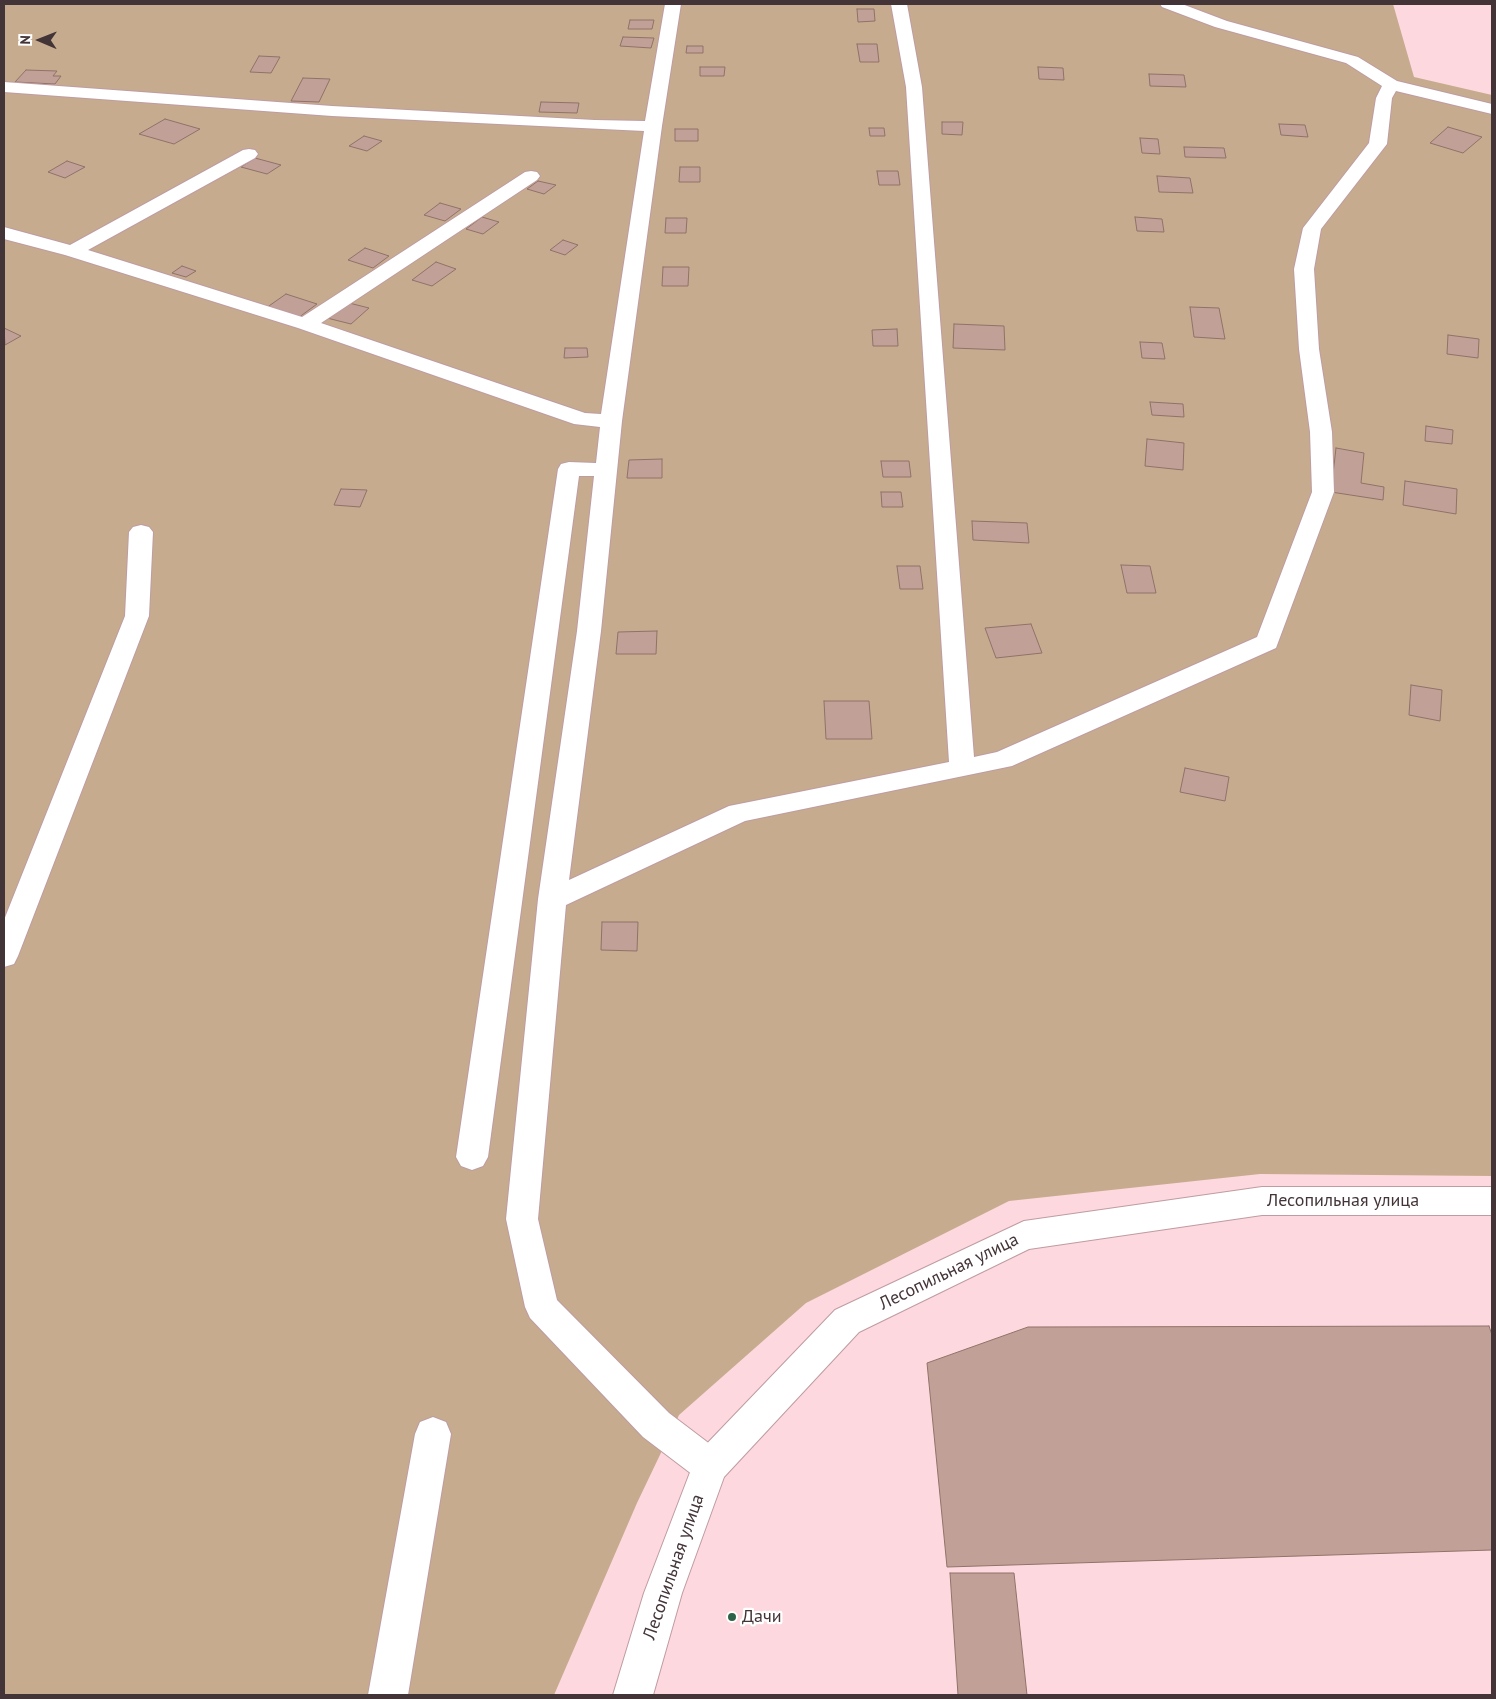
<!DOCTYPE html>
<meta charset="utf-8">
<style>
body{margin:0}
#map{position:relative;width:1496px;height:1699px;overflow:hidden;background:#fdd8de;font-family:"PT Sans",sans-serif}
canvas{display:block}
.frame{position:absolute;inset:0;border:5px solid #433437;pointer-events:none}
.north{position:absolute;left:15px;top:15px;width:50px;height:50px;-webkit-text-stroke:4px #fff;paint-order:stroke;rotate:271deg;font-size:14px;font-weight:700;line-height:20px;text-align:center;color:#433437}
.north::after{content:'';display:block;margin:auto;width:18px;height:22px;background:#433437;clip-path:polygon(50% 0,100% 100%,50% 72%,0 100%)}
</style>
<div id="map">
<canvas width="1496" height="1699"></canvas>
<div class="frame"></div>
<div class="north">N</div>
</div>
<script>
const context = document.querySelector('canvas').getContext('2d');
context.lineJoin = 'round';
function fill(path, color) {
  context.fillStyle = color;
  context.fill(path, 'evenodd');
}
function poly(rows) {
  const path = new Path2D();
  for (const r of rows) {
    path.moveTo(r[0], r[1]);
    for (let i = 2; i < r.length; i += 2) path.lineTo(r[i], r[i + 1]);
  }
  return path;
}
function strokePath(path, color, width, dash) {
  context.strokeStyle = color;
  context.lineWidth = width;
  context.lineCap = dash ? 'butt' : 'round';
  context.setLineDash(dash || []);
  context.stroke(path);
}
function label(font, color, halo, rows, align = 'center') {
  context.font = font + ' "PT Sans",sans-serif';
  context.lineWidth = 4.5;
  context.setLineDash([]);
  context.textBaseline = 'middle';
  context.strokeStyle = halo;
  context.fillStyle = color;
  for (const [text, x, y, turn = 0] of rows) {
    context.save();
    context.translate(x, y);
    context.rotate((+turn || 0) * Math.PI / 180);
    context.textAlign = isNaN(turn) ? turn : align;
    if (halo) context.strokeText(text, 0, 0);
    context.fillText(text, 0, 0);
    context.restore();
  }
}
fill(poly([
 [4,4,1393,4,1414,77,1492,95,1492,1176,1260,1174,1009,1201,806,1303,679,1415,637,1503,554,1695,4,1695]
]), '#c7ab8e');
const building = poly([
 [857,9,874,9,875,21,858,22,857,9],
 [630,20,654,20,652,29,628,29,630,20],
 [623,37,654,38,651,48,620,46,623,37],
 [857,44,877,44,879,62,860,62,857,44],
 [687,46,703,46,703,53,686,53,687,46],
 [259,56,280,57,271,73,250,72,259,56],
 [700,67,725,67,724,76,700,76,700,67],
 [1038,67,1063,68,1064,80,1039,79,1038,67],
 [26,70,57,71,53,76,61,76,55,84,15,82,26,70],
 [1149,74,1184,75,1186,87,1150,86,1149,74],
 [303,78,330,79,319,102,291,101,303,78],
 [541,102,579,103,577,113,539,112,541,102],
 [165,119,200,129,174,144,139,134,165,119],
 [942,122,963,122,962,135,942,134,942,122],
 [1279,124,1305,125,1308,137,1281,135,1279,124],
 [1448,127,1482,137,1463,153,1430,143,1448,127],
 [869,128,884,128,885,136,870,136,869,128],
 [675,129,698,129,698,141,675,141,675,129],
 [364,136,382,141,367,151,349,146,364,136],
 [1140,138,1158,139,1160,154,1142,153,1140,138],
 [1184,147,1224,148,1226,158,1185,157,1184,147],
 [255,158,281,165,267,174,241,167,255,158],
 [67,161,85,167,65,178,48,172,67,161],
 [680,167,700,167,700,182,679,182,680,167],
 [877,171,898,171,900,185,879,185,877,171],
 [1157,176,1190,178,1193,193,1159,192,1157,176],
 [538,181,556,185,544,194,527,189,538,181],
 [440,203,461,209,445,221,424,215,440,203],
 [482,217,499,222,483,234,466,229,482,217],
 [1135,217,1162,219,1164,232,1137,231,1135,217],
 [666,218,687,218,686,233,665,233,666,218],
 [563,240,578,245,565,255,550,250,563,240],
 [365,248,389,256,373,268,348,260,365,248],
 [436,262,456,269,432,286,412,280,436,262],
 [182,266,196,271,186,277,172,273,182,266],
 [663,267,689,267,688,286,662,286,663,267],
 [286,294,317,304,298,318,266,308,286,294],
 [345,302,369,308,351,324,327,318,345,302],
 [1190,307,1219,308,1225,339,1194,337,1190,307],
 [954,324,1004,326,1005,350,953,348,954,324],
 [4,328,21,336,5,345,4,328],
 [897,329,898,346,873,346,872,330,897,329],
 [1448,335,1479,339,1478,358,1447,354,1448,335],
 [1140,342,1162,343,1165,359,1142,358,1140,342],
 [565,348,587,348,588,357,564,358,565,348],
 [1150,402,1183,404,1184,417,1152,415,1150,402],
 [1426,426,1453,430,1452,444,1425,441,1426,426],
 [1147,439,1184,443,1183,470,1145,466,1147,439],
 [1336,448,1364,453,1361,483,1384,487,1383,500,1331,492,1336,448],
 [662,459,662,478,627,478,629,460,662,459],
 [881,461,909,461,911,477,883,477,881,461],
 [1405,481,1457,489,1456,514,1403,505,1405,481],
 [341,489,367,490,360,507,334,505,341,489],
 [881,492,901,492,903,507,882,507,881,492],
 [972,521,1027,523,1029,543,973,540,972,521],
 [1121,565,1150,566,1156,593,1127,593,1121,565],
 [897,566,920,566,923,589,900,589,897,566],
 [1031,624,1042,653,996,658,985,628,1031,624],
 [657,631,656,654,616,654,618,632,657,631],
 [1411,685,1442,690,1440,721,1409,715,1411,685],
 [824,701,869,701,872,739,826,739,824,701],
 [1185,768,1229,777,1225,801,1180,792,1185,768],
 [602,922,638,922,637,951,601,950,602,922],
 [1489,1326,1492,1335,1492,1550,947,1567,927,1363,1028,1327,1489,1326],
 [950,1573,1014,1573,1027,1695,958,1695,950,1573]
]);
fill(building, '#c1a097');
strokePath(building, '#917269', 1);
const service = poly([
 [665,4,681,4,662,126,622,421,601,631,569,880,729,806,949,762,906,87,891,4,907,4,922,87,974,757,997,752,1257,637,1312,492,1310,432,1299,349,1294,269,1303,228,1369,143,1376,98,1382,86,1346,63,1215,27,1162,7,1160,4,1182,4,1227,21,1358,57,1397,81,1492,104,1492,114,1396,91,1392,98,1387,144,1321,229,1314,269,1319,349,1332,432,1334,492,1276,648,1012,766,745,821,566,905,538,1219,557,1300,669,1413,723,1454,728,1466,723,1478,710,1483,697,1478,643,1437,530,1318,525,1307,506,1219,538,899,577,631,594,476,579,476,488,1157,483,1166,472,1170,461,1166,456,1157,558,469,561,464,569,462,596,463,600,427,574,424,298,328,65,255,4,239,4,227,70,245,243,150,249,149,255,150,258,154,255,158,88,250,302,317,525,172,531,171,537,172,540,176,537,180,321,323,585,413,601,414,644,131,332,116,4,92,4,82,332,106,595,120,645,121,665,4],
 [141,525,149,527,153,532,149,616,18,956,14,964,4,967,4,920,125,616,129,532,133,527,141,525],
 [433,1417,446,1422,451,1434,408,1695,368,1695,415,1434,420,1422,433,1417]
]);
const minor = poly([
 [1262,1187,1492,1187,1492,1215,1262,1215,1029,1249,859,1332,724,1477,682,1593,653,1695,613,1695,644,1593,697,1454,835,1310,1024,1221,1262,1187]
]);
strokePath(service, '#be9ca2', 2);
strokePath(minor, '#be9ca2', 2);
fill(service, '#fff');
fill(minor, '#fff');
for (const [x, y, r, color] of [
 [732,1617,5,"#2d6247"]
]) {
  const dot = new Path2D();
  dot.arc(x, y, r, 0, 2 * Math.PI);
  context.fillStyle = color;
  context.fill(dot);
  strokePath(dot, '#fff', 2);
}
label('18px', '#433437', '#fff', [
 ["Лесопильная улица",1343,1201],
 ["Лесопильная улица",949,1272,-26],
 ["Лесопильная улица",674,1567,-71]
]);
label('18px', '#433437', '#fff', [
 ["Дачи",742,1617]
], 'left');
</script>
